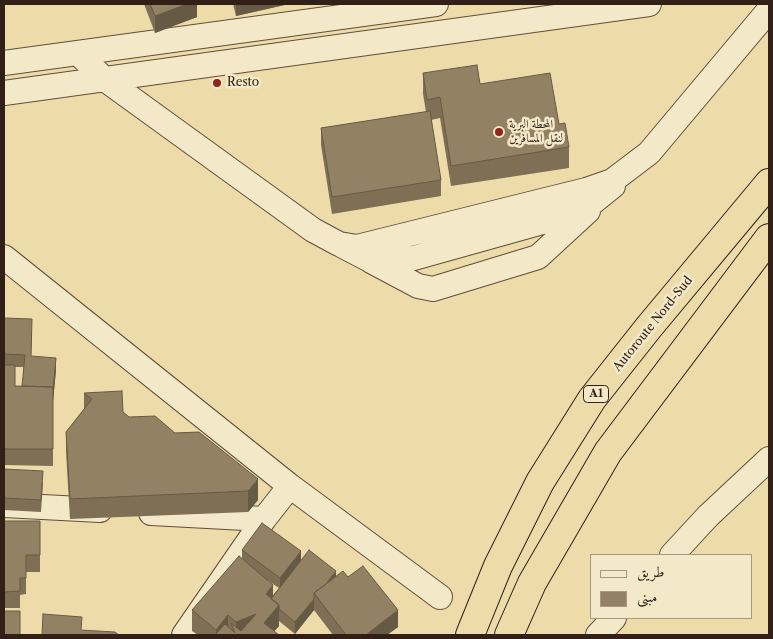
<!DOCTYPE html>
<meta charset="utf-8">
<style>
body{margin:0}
#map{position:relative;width:773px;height:639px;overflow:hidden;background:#eddca9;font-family:"Libre Caslon Text",Amiri,serif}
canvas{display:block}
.frame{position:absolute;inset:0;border:5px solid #321f18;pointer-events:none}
.legend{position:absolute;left:590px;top:554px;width:162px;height:65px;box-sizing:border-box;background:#f3e8c7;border:1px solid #a69881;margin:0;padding:6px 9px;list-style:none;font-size:15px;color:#321f18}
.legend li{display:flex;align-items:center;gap:10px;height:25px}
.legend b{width:25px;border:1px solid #a69881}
</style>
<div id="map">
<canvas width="773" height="639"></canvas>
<div class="frame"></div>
<ul class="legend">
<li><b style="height:6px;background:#f3e8c7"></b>طريق</li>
<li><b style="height:14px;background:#938163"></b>مبنى</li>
</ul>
</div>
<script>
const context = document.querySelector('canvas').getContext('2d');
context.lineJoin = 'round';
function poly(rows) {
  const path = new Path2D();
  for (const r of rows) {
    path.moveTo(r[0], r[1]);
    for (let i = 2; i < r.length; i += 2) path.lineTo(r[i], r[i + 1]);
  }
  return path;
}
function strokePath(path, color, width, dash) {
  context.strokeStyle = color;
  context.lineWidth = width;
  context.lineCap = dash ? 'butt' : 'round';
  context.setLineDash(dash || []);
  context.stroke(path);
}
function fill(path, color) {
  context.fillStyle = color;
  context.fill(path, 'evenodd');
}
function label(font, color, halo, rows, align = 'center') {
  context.font = font + ' "Libre Caslon Text",Amiri,serif';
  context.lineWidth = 5;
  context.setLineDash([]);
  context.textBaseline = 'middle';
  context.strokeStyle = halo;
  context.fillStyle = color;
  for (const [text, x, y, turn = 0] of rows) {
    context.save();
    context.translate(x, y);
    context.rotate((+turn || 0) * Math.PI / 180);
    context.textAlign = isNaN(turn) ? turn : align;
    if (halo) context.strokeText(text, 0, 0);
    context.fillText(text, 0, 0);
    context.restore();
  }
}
const minor = poly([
 [78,53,103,78,313,230,339,244,357,247,586,190,612,181,649,153,769,10],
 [4,63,436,4],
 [4,93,649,4],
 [343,246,370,260,382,262,414,258,582,211,613,186],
 [4,257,290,486,440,597],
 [371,261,418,286,433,289,538,257,588,211],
 [4,505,100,510],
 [151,513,264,519],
 [672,555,708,516,769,459],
 [184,635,264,519,290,486],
 [598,635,614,618]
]);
const highway = poly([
 [470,635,498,566,540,482,592,399,649,327,769,183],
 [509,635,532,583,608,452,769,238]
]);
strokePath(minor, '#614e3c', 26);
strokePath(highway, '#321f18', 30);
strokePath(minor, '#f3e8c7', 24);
strokePath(highway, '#eddca9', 28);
fill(poly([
 [144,4,197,4,197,17,155,33],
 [233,4,289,4,236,16],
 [423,73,480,84,559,124,569,147,569,168,451,186,440,118,431,120,441,180,441,196,332,214,321,145,321,128,426,112,423,94],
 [4,318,32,331,31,356,56,370,53,401,53,466,4,465],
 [15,367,24,367,22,386,15,386],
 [84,393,123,412,129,417,175,433,199,432,258,500,248,512,70,519,66,452,66,432,84,409],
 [4,469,43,483,41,512,4,510],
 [4,521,40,521,40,572,26,572,26,594,20,595,20,608,4,608],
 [242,550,301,561,336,576,348,577,398,627,387,635,333,635,314,610,295,634,279,621,279,626,274,631,279,635,198,635,192,631,192,610,242,559],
 [267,580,279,588,273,595]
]), '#7e6f55');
fill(poly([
 [187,4,197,4,197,17,155,33,155,16],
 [236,4,289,4,236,16],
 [56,358,56,370,53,401,53,466,53,387],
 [258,479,258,500,248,512,248,491],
 [301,551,301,562,280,590,280,578],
 [336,571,336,582,316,596],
 [273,585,273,605,266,594],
 [314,599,314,610,295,634,295,622],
 [279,605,279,626,271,635,264,623],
 [398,610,398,627,387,635,366,635],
 [256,614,256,634,236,635,236,622],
 [228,615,228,635,216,635,216,630]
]), '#675a45');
const building = poly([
 [150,4,187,4,155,16,150,4],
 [477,65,480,84,550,73,559,124,565,123,569,147,451,166,440,97,427,100,423,73,477,65],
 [430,111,441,180,332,197,321,128,430,111],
 [4,318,32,319,31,356,56,358,53,390,53,387,22,386,25,355,4,354,4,318],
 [4,365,15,365,15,386,53,387,53,449,4,449,4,365],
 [122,391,123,412,129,417,155,416,175,433,199,432,258,479,248,491,70,499,66,432,92,399,84,393,122,391],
 [4,469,43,471,41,500,4,498,4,469],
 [4,521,40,521,40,555,26,555,26,578,20,578,20,591,4,592,4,521],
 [262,523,301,551,280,578,242,550,262,523],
 [309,550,336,571,326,584,314,593,314,599,295,622,279,609,279,605,271,599,309,550],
 [239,556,273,585,266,594,279,605,264,623,279,635,215,635,225,624,235,633,231,623,241,631,256,614,236,622,228,615,216,630,192,610,239,556],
 [363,566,398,610,366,635,346,635,314,593,343,571,348,577,363,566],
 [4,611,20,611,20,635,4,635,4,611],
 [43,614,82,617,81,630,115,632,119,635,42,635,43,614]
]);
fill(building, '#938163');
strokePath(building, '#675a45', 1);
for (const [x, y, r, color] of [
 [217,83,5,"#8f2418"],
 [499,132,5,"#8f2418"]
]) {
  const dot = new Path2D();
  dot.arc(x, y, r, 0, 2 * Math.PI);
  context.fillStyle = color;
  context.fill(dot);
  strokePath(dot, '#f3e8c7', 2);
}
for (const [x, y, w] of [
 [596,394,25]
]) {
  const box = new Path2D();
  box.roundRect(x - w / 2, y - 8.5, w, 17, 4);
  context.fillStyle = '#f3e8c7';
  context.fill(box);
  strokePath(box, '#321f18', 1);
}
label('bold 11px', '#321f18', null, [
 ["A1",596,394]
]);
label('12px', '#321f18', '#f3e8c7', [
 ["Resto",227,83],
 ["المحطة البرية",509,125],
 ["لنقل المسافرين",509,139]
], 'left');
label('12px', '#321f18', '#f3e8c7', [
 ["Autoroute Nord-Sud",653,324,-51]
]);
</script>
